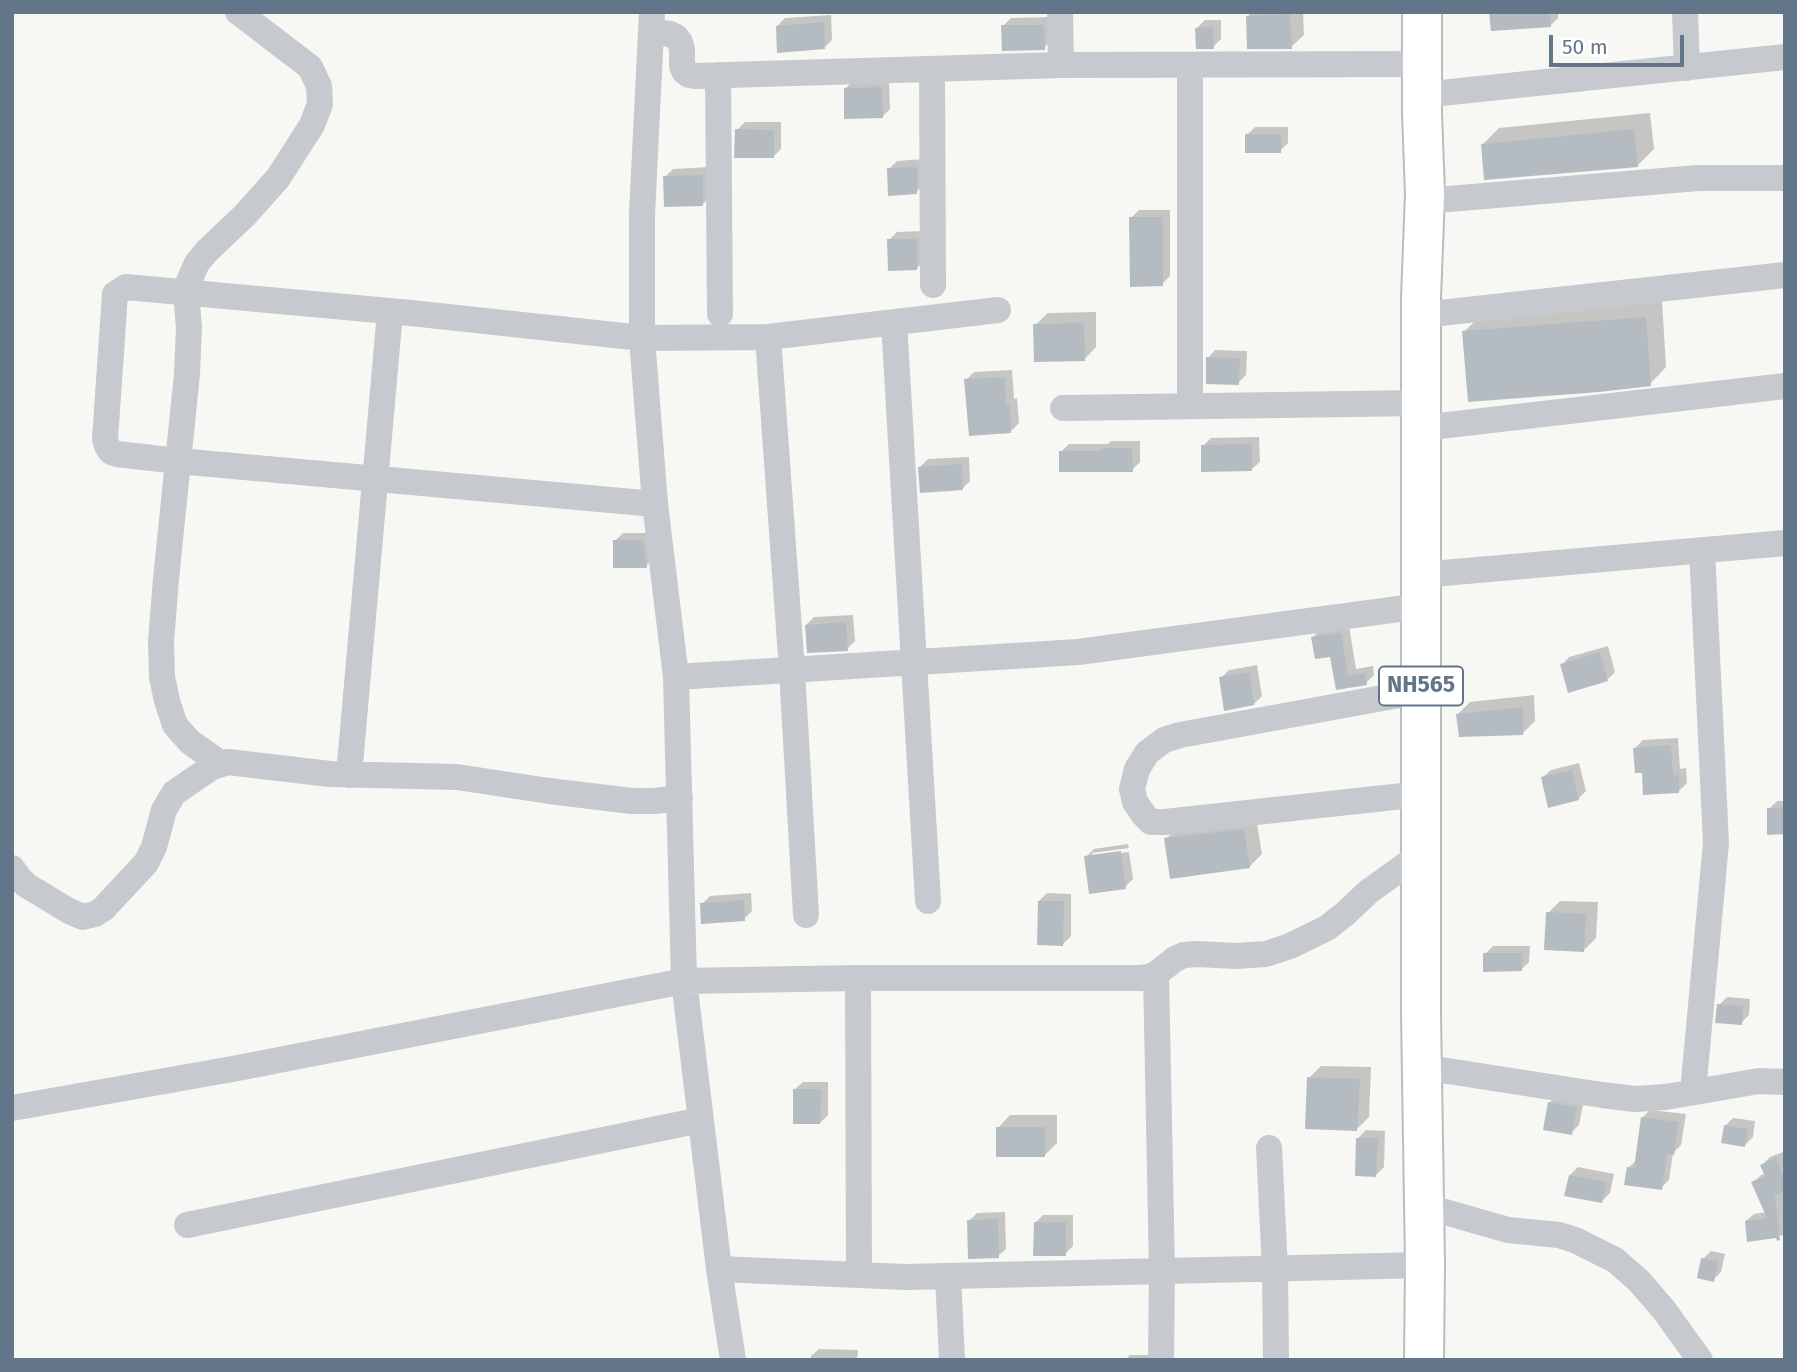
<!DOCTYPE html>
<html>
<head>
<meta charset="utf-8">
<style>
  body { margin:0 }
  #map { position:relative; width:1797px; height:1372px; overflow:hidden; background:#f7f7f4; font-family:"Fira Sans",sans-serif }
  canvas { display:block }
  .frame { position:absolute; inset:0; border:14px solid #637588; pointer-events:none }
  .scale { position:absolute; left:1549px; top:35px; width:135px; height:32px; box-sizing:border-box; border:4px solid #637588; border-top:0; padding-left:9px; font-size:21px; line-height:24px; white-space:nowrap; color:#637588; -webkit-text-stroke:5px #fff; paint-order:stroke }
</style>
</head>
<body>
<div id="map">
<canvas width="1797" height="1372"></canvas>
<div class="frame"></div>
<div class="scale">50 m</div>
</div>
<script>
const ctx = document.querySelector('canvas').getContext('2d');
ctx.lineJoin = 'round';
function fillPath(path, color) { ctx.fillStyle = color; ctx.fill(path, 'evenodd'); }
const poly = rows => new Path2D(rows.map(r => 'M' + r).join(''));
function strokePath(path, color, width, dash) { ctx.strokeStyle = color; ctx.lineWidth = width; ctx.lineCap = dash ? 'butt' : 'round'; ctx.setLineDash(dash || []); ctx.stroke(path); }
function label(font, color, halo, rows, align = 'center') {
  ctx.font = font + ' "Fira Sans",sans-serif'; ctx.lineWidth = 7; ctx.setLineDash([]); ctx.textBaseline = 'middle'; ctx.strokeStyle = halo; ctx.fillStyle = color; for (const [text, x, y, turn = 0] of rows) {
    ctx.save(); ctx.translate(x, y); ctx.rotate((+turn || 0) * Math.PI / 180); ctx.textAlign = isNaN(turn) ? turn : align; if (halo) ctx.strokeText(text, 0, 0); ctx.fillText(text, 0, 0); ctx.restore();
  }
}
const shadow = poly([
  [1130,12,1162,12,1130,14],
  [1252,12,1303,12,1304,35,1291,47,1247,17],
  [1493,12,1558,12,1558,18,1550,26,1491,14],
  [831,15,832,40,824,48,777,26,785,18],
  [1052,17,1052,40,1044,48,1003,26,1011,18],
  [1205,20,1221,20,1221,39,1213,47,1197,28],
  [889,80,890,109,882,117,845,89,853,81],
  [1650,113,1654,149,1637,166,1483,144,1499,128],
  [745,122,781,122,781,149,773,157,737,130],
  [1255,127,1288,127,1288,143,1280,151,1247,135],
  [924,159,924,184,916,192,889,169,897,161],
  [710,167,711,196,703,204,665,177,673,169],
  [1139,210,1170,210,1170,276,1162,284,1131,218],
  [924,231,924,261,916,269,889,240,897,232],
  [1662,301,1666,367,1650,384,1464,332,1481,315],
  [1096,312,1096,347,1084,360,1035,325,1048,313],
  [1215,350,1247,351,1246,375,1238,383,1208,358],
  [1012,370,1014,399,1017,398,1019,423,1011,431,966,380,974,372],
  [1259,437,1260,462,1252,469,1203,446,1211,438],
  [1111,441,1140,441,1140,462,1132,470,1061,452,1069,444,1108,444],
  [969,457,970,481,962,489,920,467,928,459],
  [623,533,651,533,654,558,646,566,615,541],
  [853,615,855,641,847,649,806,625,814,617],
  [1349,626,1356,669,1373,666,1374,675,1366,683,1338,688,1331,655,1313,637,1321,629],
  [1608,646,1615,672,1608,679,1569,691,1562,665,1569,657],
  [1257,665,1262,696,1254,704,1221,678,1229,670],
  [1534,695,1535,721,1523,733,1458,714,1470,702],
  [1678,738,1680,769,1686,768,1687,783,1679,791,1644,771,1635,748,1643,740],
  [1579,763,1586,791,1578,799,1543,777,1551,770],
  [1777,801,1785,801,1785,832,1769,809],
  [1256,818,1262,854,1250,866,1166,839,1179,826],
  [1128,844,1129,848,1092,853,1092,857,1129,852,1133,879,1125,887,1086,857,1094,849],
  [751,893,752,911,744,919,702,904,710,896],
  [1047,893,1071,894,1071,936,1063,944,1039,901],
  [1560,901,1598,902,1596,938,1584,950,1548,913],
  [1493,946,1530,946,1529,962,1521,970,1485,954],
  [1727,997,1750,999,1749,1015,1741,1023,1719,1005],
  [1321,1066,1371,1067,1369,1117,1357,1129,1309,1078],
  [803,1082,828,1082,828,1115,820,1123,795,1089],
  [1557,1095,1584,1100,1579,1125,1571,1133,1549,1103],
  [1650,1110,1686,1114,1681,1145,1673,1153,1669,1180,1661,1188,1629,1167,1637,1160,1642,1118],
  [1010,1115,1057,1115,1057,1143,1045,1155,998,1128],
  [1733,1118,1755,1121,1753,1137,1745,1145,1725,1126],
  [1366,1130,1385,1131,1384,1167,1376,1175,1358,1138],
  [1783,1152,1785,1156,1785,1235,1748,1240,1746,1221,1754,1214,1766,1212,1753,1183,1761,1175,1766,1173,1762,1165,1770,1157],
  [1578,1167,1614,1174,1610,1193,1602,1201,1570,1175],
  [1005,1212,1006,1249,998,1256,969,1221,977,1213],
  [1043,1215,1073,1215,1073,1246,1065,1254,1035,1223],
  [1711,1251,1725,1254,1721,1272,1713,1280,1703,1259],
  [819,1349,858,1350,857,1360,811,1360,811,1356],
  [1130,1355,1153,1355,1155,1360,1125,1360]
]);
const building = poly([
  [1506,12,1550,12,1551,27,1491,31,1489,13],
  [1290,14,1292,49,1247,49,1246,16],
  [824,22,825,49,777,53,776,26],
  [1001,25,1044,25,1045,50,1002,51],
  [1213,27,1214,49,1196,49,1195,28],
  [882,87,883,118,844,119,844,88],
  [735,129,774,130,774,158,734,158],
  [1634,129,1638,167,1484,180,1481,144],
  [1245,134,1281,134,1281,153,1245,153],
  [917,167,917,194,888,196,887,168],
  [703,175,703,206,664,207,663,176],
  [1129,217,1163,217,1163,286,1130,287],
  [887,239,917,239,917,270,888,271],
  [1646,317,1651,386,1599,392,1468,402,1462,331],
  [1084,323,1085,361,1034,362,1033,324],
  [1206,357,1240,358,1239,385,1206,384],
  [1005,377,1006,406,1010,405,1011,433,969,436,964,379],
  [1252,444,1252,471,1201,472,1201,445],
  [1101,448,1132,448,1133,472,1059,472,1059,451,1101,451],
  [962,464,963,490,920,493,918,467],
  [613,540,643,540,647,568,613,568],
  [846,622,848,651,807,653,805,625],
  [1341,633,1348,676,1365,673,1367,685,1336,690,1330,657,1315,659,1311,637],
  [1600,652,1608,681,1568,693,1560,664],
  [1250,672,1254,705,1224,711,1219,677],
  [1523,707,1523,735,1459,737,1456,714],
  [1671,745,1673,776,1679,775,1679,793,1643,795,1642,773,1635,773,1633,748],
  [1572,770,1579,800,1548,808,1541,777],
  [1767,808,1785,808,1785,834,1767,835],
  [1244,829,1250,868,1170,879,1164,838],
  [1121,851,1126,889,1089,894,1084,856],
  [744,900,745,921,701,924,700,903],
  [1038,901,1064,901,1063,946,1037,945],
  [1546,912,1586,914,1584,952,1544,950],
  [1483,953,1523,953,1522,971,1483,972],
  [1717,1004,1743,1006,1742,1025,1715,1023],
  [1307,1077,1360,1079,1357,1131,1305,1129],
  [793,1089,821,1089,820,1124,793,1124],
  [1548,1102,1577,1107,1572,1135,1543,1130],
  [1641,1117,1679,1122,1674,1155,1667,1154,1662,1190,1624,1185,1627,1167,1634,1168],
  [1724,1125,1748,1129,1745,1147,1721,1143],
  [996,1127,1045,1127,1045,1157,996,1157],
  [1356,1138,1378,1138,1376,1177,1355,1176],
  [1776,1158,1785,1181,1785,1191,1775,1195,1780,1240,1777,1241,1776,1238,1747,1242,1745,1221,1767,1218,1751,1182,1765,1176,1760,1165],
  [1569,1175,1607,1182,1602,1203,1564,1196],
  [998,1219,999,1258,968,1259,967,1220],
  [1034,1222,1066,1222,1066,1256,1033,1256],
  [1701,1258,1718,1261,1714,1282,1697,1278]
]);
const minor = poly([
  [652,12,642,214,642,338,655,504,676,677,684,981,719,1269,733,1360],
  [1060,12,1061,65],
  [1685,12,1687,68],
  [652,32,670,34,676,37,680,42,682,49,682,66,684,71,689,75,695,76,1061,65,1421,64],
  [932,69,933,285],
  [718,75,720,314],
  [1422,95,1785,57],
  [1425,201,1698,178,1785,178],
  [1422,315,1785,275],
  [894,322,928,901],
  [768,337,792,670,806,915],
  [1190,406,1190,65],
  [1063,408,1421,403],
  [1422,428,1785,386],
  [655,504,178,461,117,454,111,452,107,446,105,439,115,294,126,287,411,313,642,338,768,337,998,310],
  [1421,575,1785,543],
  [676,677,1078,652,1421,606],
  [220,763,190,742,175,725,167,701,162,677,161,641,166,579,187,374,189,327,186,293,189,281,197,263,207,251,245,215,278,178,312,125,320,104,319,86,310,67,238,12],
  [349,775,390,312],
  [1421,794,1165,822,1151,822,1144,815,1135,802,1132,789,1137,769,1147,753,1164,740,1180,735,1421,691],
  [12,868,19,878,26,885,69,911,83,917,95,914,103,909,146,863,154,847,164,810,174,793,212,767,228,762,330,774,457,777,549,791,632,801,654,801,680,798],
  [1156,974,1162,1271,1161,1360],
  [858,978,859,1275],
  [1422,1067,1602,1095,1635,1099,1666,1097,1759,1081,1785,1082],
  [1693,1092,1716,843,1702,550],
  [12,1108,238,1068,684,981,858,978,1140,978,1149,977,1156,974,1175,959,1184,955,1198,954,1235,956,1266,954,1290,946,1327,928,1346,913,1368,892,1421,854],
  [1269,1148,1275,1269,1276,1360],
  [1424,1206,1508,1230,1559,1235,1575,1240,1615,1260,1639,1281,1664,1310,1700,1360],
  [187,1225,701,1120],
  [719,1269,906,1277,1425,1265],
  [948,1276,952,1360]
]);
const highway = poly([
  [1422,12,1422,113,1425,194,1421,298,1421,1014,1425,1265,1424,1360]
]);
const shields = [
  [1421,686,84]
];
const shieldNames = [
  ["NH565",1421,686]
];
fillPath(shadow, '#0003');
fillPath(building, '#b4bbc1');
strokePath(highway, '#babdc0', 42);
strokePath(minor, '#c6cace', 26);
strokePath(highway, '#fff', 38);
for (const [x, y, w] of shields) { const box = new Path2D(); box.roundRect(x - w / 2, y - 19.5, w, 39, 5); ctx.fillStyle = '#fff'; ctx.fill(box); strokePath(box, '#637588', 2); }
label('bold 23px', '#637588', null, shieldNames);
</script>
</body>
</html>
